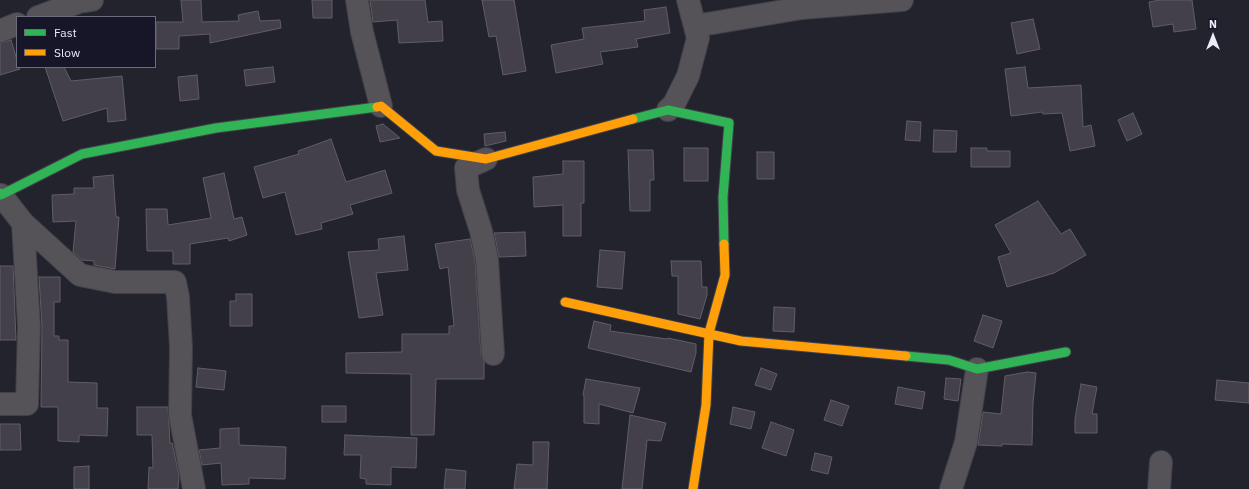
<!DOCTYPE html>
<html>
<head>
<meta charset="utf-8">
<style>
  body { margin:0 }
  #map { position:relative; width:1249px; height:489px; overflow:hidden; background:#23232e; font-family:"IBM Plex Sans",sans-serif }
  canvas { display:block }
  .legend { position:absolute; left:16px; top:16px; width:140px; height:52px; box-sizing:border-box; background:#161628; border:1px solid #6b6c7c; margin:0; padding:5px 7px; list-style:none; font-size:12px; color:#ebecf9 }
  .legend li { display:flex; align-items:center; gap:8px; height:20px }
  .legend b { width:20px; border:1px solid #6b6c7c }
  .north { position:absolute; left:1193px; top:16px; width:40px; height:40px; -webkit-text-stroke:3px #161628; paint-order:stroke; rotate:0deg; font-size:11px; font-weight:700; line-height:16px; text-align:center; color:#ebecf9 }
  .north::after { content:''; display:block; margin:auto; width:14px; height:18px; background:#ebecf9; clip-path:polygon(50% 0,100% 100%,50% 72%,0 100%) }
</style>
</head>
<body>
<div id="map">
<canvas width="1249" height="489"></canvas>
<ul class="legend">
<li><b style="height:5px;background:#30b455"></b>Fast</li>
<li><b style="height:5px;background:#ff9f0a"></b>Slow</li>
</ul>
<div class="north">N</div>
</div>
<script>
const ctx = document.querySelector('canvas').getContext('2d');
ctx.lineJoin = 'round';
function fillPath(path, color) { ctx.fillStyle = color; ctx.fill(path, 'evenodd'); }
const poly = rows => new Path2D(rows.map(r => 'M' + r).join(''));
function strokePath(path, color, width, dash) { ctx.strokeStyle = color; ctx.lineWidth = width; ctx.lineCap = dash ? 'butt' : 'round'; ctx.setLineDash(dash || []); ctx.stroke(path); }
const building = poly([
  [181,0,201,0,202,22,239,21,238,15,258,11,260,21,280,20,281,28,210,43,210,34,179,36,179,49,156,49,156,22,183,22,181,0],
  [312,0,332,0,332,18,313,18,312,0],
  [370,0,425,0,428,22,442,21,443,41,399,43,397,20,373,22,370,0],
  [482,0,514,0,526,71,503,75,496,36,489,37,482,0],
  [1160,0,1192,0,1196,29,1174,32,1173,24,1153,27,1149,2,1160,0],
  [666,7,670,33,636,39,638,47,600,52,603,64,556,73,551,45,584,39,582,28,645,21,644,10,666,7],
  [1033,19,1040,49,1017,54,1011,23,1033,19],
  [11,40,17,60,17,67,19,67,20,69,0,75,0,43,11,40],
  [45,67,64,67,71,81,122,76,126,120,108,122,107,108,63,121,45,67],
  [273,67,275,82,246,86,244,70,273,67],
  [1025,67,1028,88,1081,85,1083,127,1091,125,1095,146,1070,151,1062,113,1043,114,1042,112,1011,116,1005,69,1025,67],
  [197,75,199,99,180,101,178,77,197,75],
  [1133,113,1142,134,1127,141,1118,120,1133,113],
  [907,121,921,122,920,141,905,140,907,121],
  [383,124,400,138,380,142,376,126,383,124],
  [934,130,957,131,956,152,933,152,934,130],
  [505,132,506,141,485,146,484,134,505,132],
  [331,139,346,182,385,170,392,193,350,205,353,214,321,223,322,229,296,235,285,192,263,198,254,167,299,154,298,151,331,139],
  [684,148,708,148,708,181,684,181,684,148],
  [971,148,987,148,987,151,1010,151,1010,167,971,167,971,148],
  [628,150,653,150,654,180,650,180,650,211,630,211,628,150],
  [757,152,774,152,774,179,757,179,757,152],
  [563,161,584,161,584,203,581,203,581,236,563,236,563,205,534,207,533,177,563,174,563,161],
  [224,173,234,219,242,217,247,235,229,241,228,238,190,244,190,264,173,264,173,251,147,251,146,209,167,209,168,225,211,218,203,178,224,173],
  [113,175,116,217,119,217,115,269,94,265,94,261,82,260,73,252,76,221,53,222,52,195,74,194,74,188,94,188,93,177,113,175],
  [1038,201,1061,234,1070,229,1086,255,1054,273,1007,287,998,257,1011,253,995,225,1038,201],
  [525,232,526,256,499,257,494,233,525,232],
  [404,236,408,270,376,273,383,315,359,318,348,252,379,250,378,239,404,236],
  [470,239,475,261,481,355,484,362,484,379,436,379,434,435,411,435,411,374,346,373,346,353,402,352,402,334,449,334,449,326,454,326,448,267,440,269,435,244,470,239],
  [600,250,625,252,622,289,597,287,600,250],
  [671,261,701,261,702,287,707,287,707,295,700,319,678,314,678,276,672,276,671,261],
  [0,266,13,266,16,340,0,340,0,266],
  [39,277,60,277,60,302,54,302,54,336,59,336,59,340,68,340,68,382,97,383,97,408,108,408,107,436,79,435,79,442,58,441,58,407,41,407,42,326,39,277],
  [236,294,252,294,252,326,230,326,230,301,236,301,236,294],
  [774,307,795,308,794,332,773,331,774,307],
  [983,315,1002,321,993,348,974,341,983,315],
  [594,321,611,325,610,331,667,339,668,338,696,344,696,353,691,372,588,348,594,321],
  [198,368,226,371,224,390,196,387,198,368],
  [761,368,777,374,771,390,755,385,761,368],
  [1027,372,1036,373,1033,403,1032,445,1002,444,1002,446,978,445,983,412,1001,414,1005,376,1027,372],
  [946,378,961,379,958,401,944,399,946,378],
  [586,379,640,388,633,413,599,404,599,424,584,423,584,395,583,395,586,379],
  [1217,380,1249,383,1249,403,1215,400,1217,380],
  [1081,384,1097,387,1092,414,1097,414,1097,433,1075,433,1075,419,1081,384],
  [898,387,925,392,922,409,895,404,898,387],
  [831,400,849,406,842,426,824,420,831,400],
  [322,406,346,406,346,422,322,422,322,406],
  [137,407,168,407,170,443,172,443,179,475,178,489,148,489,149,467,153,468,152,435,137,435,137,407],
  [733,407,755,412,751,429,730,424,733,407],
  [630,415,666,423,661,441,647,440,642,489,622,489,630,415],
  [771,422,794,430,786,456,762,448,771,422],
  [0,424,20,424,21,450,0,450,0,424],
  [239,428,239,445,286,447,285,479,249,478,249,484,222,485,221,463,202,465,199,450,220,448,220,429,239,428],
  [345,435,417,438,416,468,391,467,391,485,366,484,366,479,360,478,361,455,344,455,345,435],
  [533,442,549,442,547,489,514,489,517,464,533,465,533,442],
  [815,453,832,457,828,474,811,470,815,453],
  [89,466,89,489,74,489,74,467,89,466],
  [446,469,466,471,465,489,444,489,446,469]
]);
const street = poly([
  [357,0,362,32,381,106],
  [38,17,79,2,92,0],
  [695,26,802,8,902,0],
  [0,31,17,24],
  [668,110,674,104,688,76,698,38,688,0],
  [486,159,466,168,468,190,481,231,487,259,493,354],
  [23,223,80,275,115,282,175,282,178,297,181,347,180,415,194,489],
  [0,404,27,404,29,326,23,223,1,195],
  [951,489,966,442,977,369],
  [1159,489,1161,462]
]);
const fast = poly([
  [633,119,668,110,729,123,723,197,724,244],
  [0,193,1,195,82,154,216,128,377,107],
  [906,356,949,360,977,369,1066,352]
]);
const slow = poly([
  [377,107,381,106,436,151,486,159,633,119],
  [565,302,741,341,906,356],
  [693,489,706,405,709,333,725,275,724,244]
]);
fillPath(building, '#44404a');
strokePath(building, '#605d66', 1);
strokePath(street, '#40404a', 24);
strokePath(fast, '#40404a', 11);
strokePath(slow, '#40404a', 11);
strokePath(street, '#555358', 22);
strokePath(fast, '#30b455', 9);
strokePath(slow, '#ff9f0a', 9);
</script>
</body>
</html>
